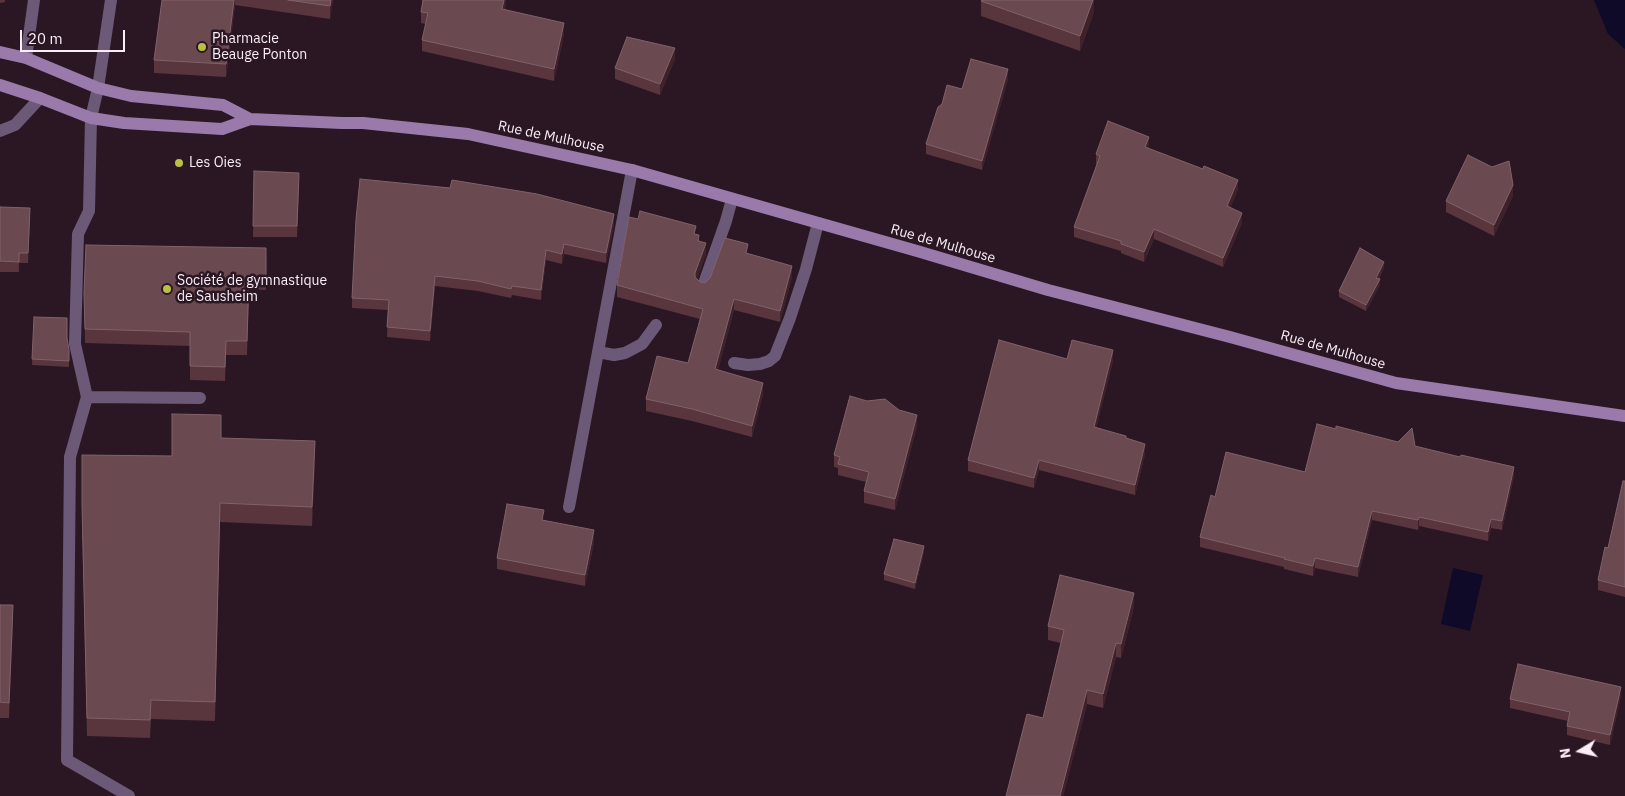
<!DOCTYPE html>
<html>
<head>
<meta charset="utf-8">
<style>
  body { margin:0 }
  #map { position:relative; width:1625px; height:796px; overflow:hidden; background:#2a1723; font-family:"IBM Plex Sans",sans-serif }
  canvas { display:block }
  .north { position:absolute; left:1555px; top:726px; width:50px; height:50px; -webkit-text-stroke:4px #2a1723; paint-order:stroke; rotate:261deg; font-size:14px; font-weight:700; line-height:20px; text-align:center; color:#faedf5 }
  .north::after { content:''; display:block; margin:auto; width:18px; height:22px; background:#faedf5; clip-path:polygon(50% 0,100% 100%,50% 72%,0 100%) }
  .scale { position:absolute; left:20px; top:30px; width:105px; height:22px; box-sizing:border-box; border:2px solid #faedf5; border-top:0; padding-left:6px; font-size:15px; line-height:18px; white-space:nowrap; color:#faedf5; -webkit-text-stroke:4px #2a1723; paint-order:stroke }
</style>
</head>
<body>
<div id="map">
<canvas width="1625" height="796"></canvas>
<div class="north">N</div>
<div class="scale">20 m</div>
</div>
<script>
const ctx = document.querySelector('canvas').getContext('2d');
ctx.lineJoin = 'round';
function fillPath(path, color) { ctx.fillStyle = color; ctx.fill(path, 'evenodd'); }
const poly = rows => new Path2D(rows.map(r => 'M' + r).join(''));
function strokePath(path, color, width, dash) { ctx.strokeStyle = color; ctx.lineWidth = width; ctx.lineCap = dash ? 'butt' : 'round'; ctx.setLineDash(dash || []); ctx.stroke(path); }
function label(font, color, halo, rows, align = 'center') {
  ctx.font = font + ' "IBM Plex Sans",sans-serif'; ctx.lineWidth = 5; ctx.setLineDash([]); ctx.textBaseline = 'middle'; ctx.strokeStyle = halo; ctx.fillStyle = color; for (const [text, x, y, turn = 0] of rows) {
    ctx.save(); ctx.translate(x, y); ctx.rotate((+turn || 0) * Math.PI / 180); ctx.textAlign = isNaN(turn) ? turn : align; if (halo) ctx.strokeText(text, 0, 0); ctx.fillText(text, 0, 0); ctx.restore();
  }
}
const water = poly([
  [1594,0,1625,0,1625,49,1608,34],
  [1453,568,1483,575,1470,631,1441,624]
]);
const service = poly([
  [111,0,98,88,91,118,89,211,78,234,75,344,87,397,70,457,67,760,129,796],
  [26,58,34,0],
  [0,131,15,125,40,98],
  [703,286,726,221,732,199],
  [598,352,614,355,625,353,642,344,656,325],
  [734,363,748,365,760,364,769,361,775,356,790,318,806,269,818,223],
  [87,397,200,398],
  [569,507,632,170]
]);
const secondary = poly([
  [0,52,26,58,98,88,131,96,223,105,250,119],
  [0,85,40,98,91,118,124,123,222,129,250,119,342,123,363,123,468,134,632,170,917,251,1048,290,1230,337,1396,383,1625,416]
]);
const wall = poly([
  [0,0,5,0,5,2,0,3],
  [162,0,333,0,330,19,235,5,226,77,154,73,154,60],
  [506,0,505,9,564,34,554,81,422,51,422,40,426,24,421,23,421,12],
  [1094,0,1094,12,1080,51,981,16,981,1],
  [675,59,660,95,615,79,615,68],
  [1008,79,982,170,926,154,926,144,962,89],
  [1149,147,1148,148,1238,189,1230,208,1242,223,1223,267,1154,239,1144,262,1121,253,1121,251,1074,237,1074,227,1097,164,1096,164,1096,154],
  [254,171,299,184,297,237,253,237],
  [1513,196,1494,236,1446,212,1446,201],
  [0,207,30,219,28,263,19,263,19,272,0,272],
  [614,224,606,263,564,254,562,264,546,260,541,300,512,295,511,298,478,291,435,286,430,341,387,337,388,310,352,308,352,298],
  [696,234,706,254,697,279,700,282,705,283,748,254,792,277,780,322,734,310,718,370,763,394,752,437,692,421,646,411,646,399,688,363,700,319,617,297,617,285],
  [266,248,266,290,249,289,247,355,226,355,225,381,190,380,190,346,85,343,84,293],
  [1384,267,1379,279,1380,285,1366,311,1339,297,1339,291],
  [34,317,67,339,69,350,69,367,32,365],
  [1067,359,1113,361,1096,428,1126,438,1145,454,1135,495,1039,470,1034,488,968,471,968,460],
  [917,426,895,510,864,503,864,491,866,482,838,475,838,468,834,467,834,455],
  [221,438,315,460,312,526,220,522,215,721,151,719,150,738,87,736,82,523,82,455,172,456],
  [1398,442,1415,446,1514,476,1502,530,1491,528,1488,541,1419,526,1418,530,1372,520,1358,577,1315,568,1313,576,1284,569,1284,567,1200,547,1200,537,1215,497,1305,472],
  [1625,481,1625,597,1598,590,1598,580,1608,548],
  [544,520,594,542,585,586,497,569,497,558],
  [924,552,915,589,884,580,884,574],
  [0,605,13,621,9,718,0,718],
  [1134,607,1121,658,1116,657,1103,708,1087,704,1063,796,1006,796,1043,718,1061,643,1048,640,1048,626],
  [1621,696,1610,745,1567,735,1567,726,1568,721,1510,708,1510,699]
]);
const shadedWall = poly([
  [234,0,235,0,235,5,226,77,226,64],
  [331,0,333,0,330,19,330,6],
  [504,0,506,0,506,3,502,20,502,9],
  [1093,0,1094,0,1094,12,1080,51,1080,36],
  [564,23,564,34,554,81,554,69],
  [675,48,675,59,660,95,660,84],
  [1008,69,1008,79,982,170,982,161],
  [1149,137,1149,147,1145,156,1145,147],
  [1238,180,1238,189,1227,216,1227,206],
  [1513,185,1513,196,1494,236,1494,225],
  [1242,213,1242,223,1223,267,1223,258],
  [614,214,614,224,606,263,606,253],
  [1154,229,1154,239,1144,262,1144,252],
  [706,243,706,254,695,284,695,273],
  [564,244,564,254,562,264,562,254],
  [546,250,546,260,541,300,541,290],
  [1384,262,1384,267,1376,284,1376,278],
  [792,266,792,277,780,322,780,311],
  [435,276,435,286,430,341,430,331],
  [1380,279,1380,285,1366,311,1366,305],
  [734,299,734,310,715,381,715,369],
  [1113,350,1113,361,1094,438,1094,427],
  [763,383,763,394,752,437,752,426],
  [917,415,917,426,895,510,895,499],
  [315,441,315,460,312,526,312,507],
  [1145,444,1145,454,1135,495,1135,485],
  [1039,460,1039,470,1034,488,1034,478],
  [1514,467,1514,476,1502,530,1502,521],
  [1372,511,1372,520,1358,577,1358,567],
  [1419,517,1419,526,1418,530,1418,520],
  [1491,519,1491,528,1488,541,1488,532],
  [594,530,594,542,585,586,585,575],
  [924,546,924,552,915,589,915,583],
  [1315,558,1315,568,1313,576,1313,566],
  [1134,593,1134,607,1121,658,1121,644],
  [13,605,13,621,9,718,9,703],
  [1116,643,1116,657,1103,708,1103,694],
  [1621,687,1621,696,1610,745,1610,735],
  [1087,690,1087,704,1063,796,1060,796]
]);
const building = poly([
  [162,0,234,0,226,64,154,60,162,0],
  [288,0,331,0,330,6,288,0],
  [423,0,504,0,502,9,564,23,554,69,422,40,428,13,421,12,423,0],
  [982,0,1093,0,1080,36,981,1,982,0],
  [627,37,675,48,660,84,615,68,627,37],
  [971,59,1008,69,982,161,926,144,938,107,942,104,947,85,962,89,971,59],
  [1108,121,1149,137,1145,147,1203,169,1204,166,1238,180,1227,206,1242,213,1223,258,1154,229,1144,252,1121,244,1121,241,1074,227,1100,156,1096,154,1108,121],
  [1468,155,1492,167,1509,161,1513,185,1494,225,1446,201,1468,155],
  [254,171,299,173,297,226,253,226,254,171],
  [360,179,450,188,452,180,537,194,614,214,606,253,564,244,562,254,546,250,541,290,512,286,511,289,478,281,435,276,430,331,387,327,389,300,352,298,356,219,360,179],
  [0,207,30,208,28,253,19,253,19,262,0,261,0,207],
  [640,211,696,226,694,234,699,235,698,241,706,243,695,273,695,277,700,282,705,283,710,278,725,238,748,244,746,253,792,266,780,311,734,299,715,369,763,383,752,426,692,409,646,399,657,356,688,363,703,309,617,285,629,217,638,219,640,211],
  [86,245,266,248,266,276,249,275,247,341,226,341,225,367,190,366,190,332,85,329,84,293,86,245],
  [1360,248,1384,262,1376,278,1380,279,1366,305,1339,291,1360,248],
  [34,317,67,318,67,338,69,350,69,361,32,359,34,317],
  [999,340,1067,359,1072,340,1113,350,1094,427,1126,436,1126,438,1145,444,1135,485,1039,460,1034,478,968,460,999,340],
  [850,396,867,401,885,399,899,410,917,415,895,499,864,491,869,472,838,464,840,457,834,455,850,396],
  [172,414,221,415,221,438,315,441,312,507,220,503,215,702,151,700,150,720,87,718,82,505,82,455,172,456,172,414],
  [1317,424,1336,429,1336,426,1398,442,1412,428,1415,446,1460,457,1461,455,1514,467,1502,521,1491,519,1488,532,1419,517,1418,520,1372,511,1358,567,1315,558,1313,566,1284,559,1285,558,1200,537,1211,495,1215,497,1226,452,1305,472,1317,424],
  [1623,481,1625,481,1625,587,1598,580,1605,547,1608,548,1623,481],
  [507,504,544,510,542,520,594,530,585,575,497,558,507,504],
  [894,539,924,546,915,583,884,574,894,539],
  [1060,575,1134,593,1121,644,1116,643,1103,694,1087,690,1060,796,1006,796,1027,714,1043,718,1064,630,1048,626,1060,575],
  [0,605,13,605,9,703,0,702,0,605],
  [1518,664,1621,687,1610,735,1567,726,1570,712,1510,699,1518,664]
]);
const markers = [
  [202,47,5,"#bac046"],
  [179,163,5,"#bac046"],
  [167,289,5,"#bac046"]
];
const poiNames = [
  ["Pharmacie",212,39],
  ["Beauge Ponton",212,55],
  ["Les Oies",189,163],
  ["Société de gymnastique",177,281],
  ["de Sausheim",177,297]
];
const streetNames = [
  ["Rue de Mulhouse",551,137,12],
  ["Rue de Mulhouse",943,244,16],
  ["Rue de Mulhouse",1333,350,16]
];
fillPath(water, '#0f0a27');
strokePath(service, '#6c5977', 12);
strokePath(secondary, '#997aaa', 12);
fillPath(wall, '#59353d');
fillPath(shadedWall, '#3f212a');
fillPath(building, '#6a4951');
strokePath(building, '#81626a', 1);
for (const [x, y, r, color] of markers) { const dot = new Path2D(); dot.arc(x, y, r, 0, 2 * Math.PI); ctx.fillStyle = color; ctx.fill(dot); strokePath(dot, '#2a1723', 2); }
label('14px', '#faedf5', '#2a1723', poiNames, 'left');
label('14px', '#faedf5', '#2a1723', streetNames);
</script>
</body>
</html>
